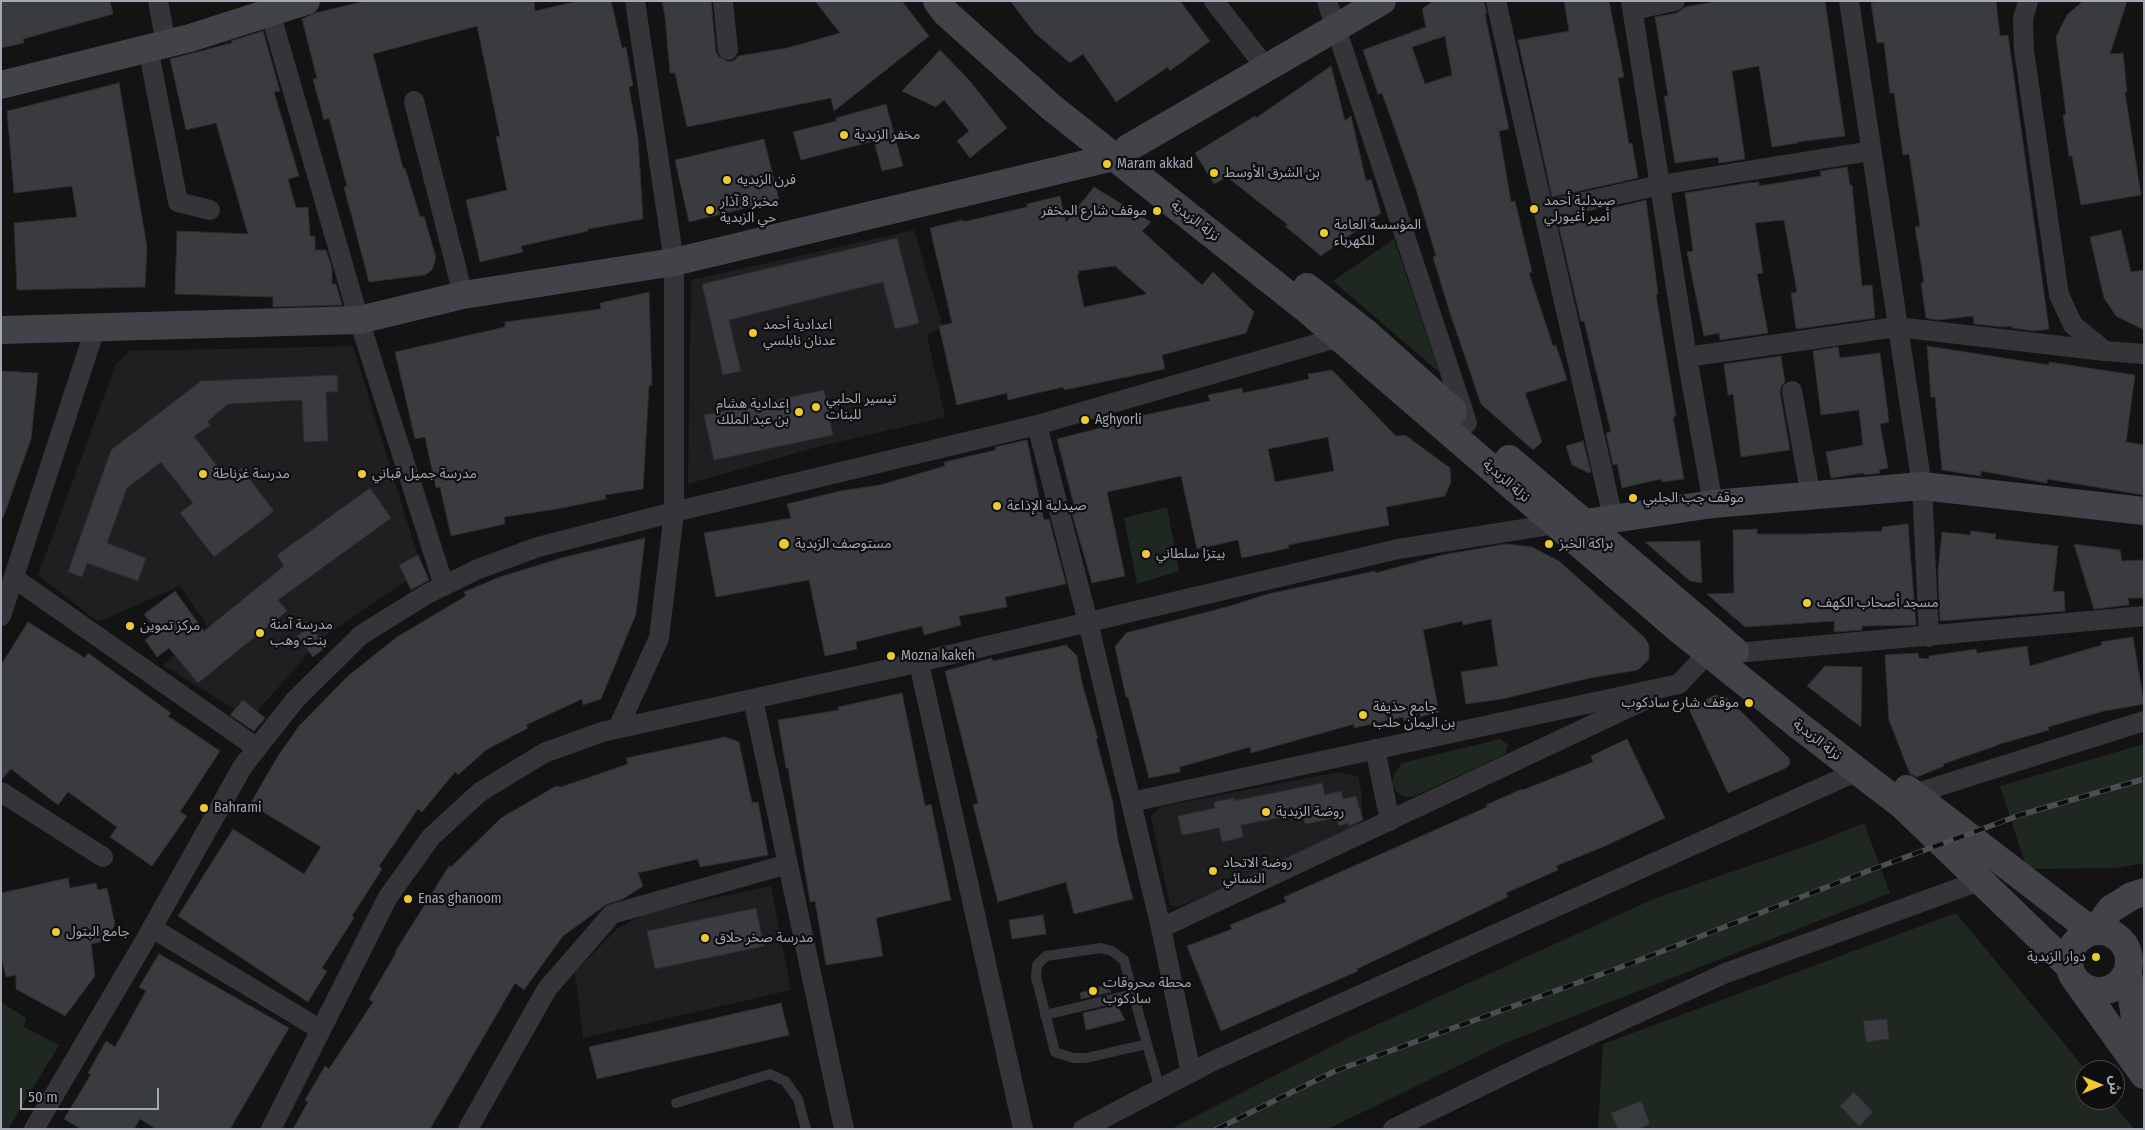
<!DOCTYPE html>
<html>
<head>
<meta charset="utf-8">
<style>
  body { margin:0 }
  #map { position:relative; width:2145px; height:1130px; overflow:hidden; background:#131314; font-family:"Fira Sans Condensed","Noto Sans Arabic",sans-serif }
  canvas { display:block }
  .frame { position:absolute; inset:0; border:2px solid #a4a7b5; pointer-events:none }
  .north { position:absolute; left:2075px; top:1060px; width:50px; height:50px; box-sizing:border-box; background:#0e0e0f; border:1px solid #4a4b51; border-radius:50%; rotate:90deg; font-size:14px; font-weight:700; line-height:20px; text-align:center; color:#a4a7b5 }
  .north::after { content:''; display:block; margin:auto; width:18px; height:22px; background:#efc930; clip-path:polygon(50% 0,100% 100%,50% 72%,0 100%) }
  .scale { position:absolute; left:20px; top:1088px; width:139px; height:22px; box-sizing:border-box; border:2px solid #a4a7b5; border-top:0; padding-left:6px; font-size:15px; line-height:18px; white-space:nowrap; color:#a4a7b5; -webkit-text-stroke:4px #0e0e0f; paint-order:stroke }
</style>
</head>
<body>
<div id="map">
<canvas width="2145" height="1130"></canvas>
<div class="frame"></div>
<div class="north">ش</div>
<div class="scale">50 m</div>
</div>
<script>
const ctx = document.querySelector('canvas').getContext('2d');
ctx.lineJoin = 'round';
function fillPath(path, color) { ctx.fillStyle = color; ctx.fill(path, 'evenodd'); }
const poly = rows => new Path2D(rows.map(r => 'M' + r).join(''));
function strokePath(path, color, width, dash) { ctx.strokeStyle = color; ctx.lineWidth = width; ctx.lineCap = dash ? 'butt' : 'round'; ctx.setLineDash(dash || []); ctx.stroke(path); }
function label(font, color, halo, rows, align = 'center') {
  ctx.font = font + ' "Fira Sans Condensed","Noto Sans Arabic",sans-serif'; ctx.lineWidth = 4.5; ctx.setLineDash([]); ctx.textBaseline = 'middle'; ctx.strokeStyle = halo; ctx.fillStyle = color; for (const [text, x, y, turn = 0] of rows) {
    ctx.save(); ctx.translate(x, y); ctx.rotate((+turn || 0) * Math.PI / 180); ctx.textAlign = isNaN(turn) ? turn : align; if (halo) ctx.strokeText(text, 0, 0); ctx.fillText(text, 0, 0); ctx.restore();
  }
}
const built = poly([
  [914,230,943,327,927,335,945,417,817,447,688,484,691,280],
  [353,346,422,570,322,638,250,719,163,665,208,627,180,586,98,622,38,575,116,364,130,351],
  [1338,772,1358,776,1362,794,1362,817,1357,827,1339,837,1179,907,1170,905,1151,817,1159,807],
  [771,886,791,990,583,1038,575,972,617,929,646,913]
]);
const green = poly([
  [1394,239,1439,372,1333,281],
  [1167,507,1179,571,1137,584,1124,518],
  [1500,739,1508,745,1505,754,1413,797,1402,796,1396,791,1392,784,1394,774,1402,763],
  [2144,744,2144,863,2116,868,2027,869,2000,786],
  [1864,823,1890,893,1505,1043,1328,1129,1171,1129,1350,1037,1656,898,1812,844],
  [1956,913,2086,1070,2085,1100,2110,1100,2134,1129,1598,1129,1603,1044],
  [1,1002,26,1018,24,1027,59,1045,8,1129,1,1129]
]);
const building = poly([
  [1,1,110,1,113,14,23,39,24,43,1,48,1,1],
  [365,1,534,1,535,11,578,1,611,1,622,48,626,47,633,86,629,87,638,138,643,219,588,229,588,231,521,246,523,252,480,262,466,200,507,190,496,137,500,136,477,26,373,54,403,168,405,168,420,217,424,216,436,258,432,270,425,275,369,282,344,187,347,186,329,118,324,120,313,79,317,78,302,19,315,13,365,1],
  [662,1,711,1,716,52,719,57,729,62,735,60,738,56,787,48,840,33,815,1,902,1,929,36,834,111,831,98,687,127,675,73,670,73,665,17,662,1],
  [1010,1,1180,1,1210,41,1170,71,1168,67,1116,102,1083,54,1070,63,1035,33,1010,1],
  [1433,1,1484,1,1487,14,1485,14,1509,129,1499,131,1511,202,1515,201,1532,272,1529,273,1553,346,1556,345,1567,380,1525,393,1542,442,1533,450,1481,404,1449,310,1433,257,1436,256,1416,189,1382,93,1378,94,1363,50,1426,27,1422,9,1433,1],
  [1445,36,1452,75,1425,84,1412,47,1445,36],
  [1564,1,1609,1,1624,77,1618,78,1629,144,1632,143,1638,178,1552,197,1518,40,1569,31,1564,1],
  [1719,1,1825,1,1845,136,1797,142,1797,143,1772,147,1759,66,1732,71,1745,159,1719,163,1718,157,1675,163,1664,96,1668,96,1655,17,1677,13,1685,7,1719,1],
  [1881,1,1996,1,2000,36,2008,35,2049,329,2035,331,2012,328,2012,326,2003,327,1974,324,1973,316,1937,320,1926,318,1921,283,1924,282,1915,227,1920,226,1909,154,1903,155,1894,93,1890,93,1884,42,1877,43,1871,3,1881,1],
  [2083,1,2127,1,2110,54,2123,53,2127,92,2125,93,2141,195,2081,205,2072,156,2069,156,2063,115,2066,115,2056,37,2067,15,2083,1],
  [263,31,280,91,274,92,299,176,288,179,296,208,308,207,310,236,315,236,315,250,326,250,332,268,332,284,336,284,342,305,273,307,273,297,175,294,177,231,248,234,216,123,186,130,170,59,232,43,231,41,263,31],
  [940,50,970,81,1007,128,970,158,957,141,969,131,944,100,936,107,902,91,940,50],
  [1331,66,1345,121,1351,116,1366,181,1371,179,1381,213,1321,256,1285,226,1288,225,1227,177,1214,184,1195,153,1255,116,1256,118,1331,66],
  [119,83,147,247,145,287,17,290,14,223,77,217,72,186,14,193,7,111,119,83],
  [886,104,903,166,882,171,874,141,801,160,793,132,836,121,836,118,886,104],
  [764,139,779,200,689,222,675,160,764,139],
  [1847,167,1850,185,1852,185,1862,286,1872,285,1875,318,1796,329,1791,293,1797,292,1784,220,1755,223,1763,273,1757,274,1768,333,1720,340,1719,333,1704,336,1687,252,1693,251,1685,193,1748,183,1759,182,1759,186,1821,176,1820,171,1847,167],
  [1094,187,1151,222,1142,231,1202,285,1213,272,1254,312,1246,333,1162,355,1165,369,1064,390,1063,387,1008,400,1007,393,957,405,939,326,952,323,930,228,963,220,963,222,1027,207,1027,204,1060,196,1066,222,1094,187],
  [1115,266,1147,294,1084,307,1077,275,1079,275,1078,271,1115,266],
  [1646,200,1658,294,1656,295,1676,416,1673,417,1684,479,1662,482,1661,479,1622,488,1617,464,1613,465,1606,433,1611,432,1584,321,1581,322,1559,227,1610,216,1609,209,1646,200],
  [2121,230,2131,272,2144,270,2144,330,2116,316,2104,298,2100,281,2090,237,2121,230],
  [897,238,919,323,895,329,883,282,729,320,741,371,723,375,702,284,897,238],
  [649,292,652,385,649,386,643,489,605,495,606,499,557,509,504,517,505,524,451,536,440,487,436,488,425,437,415,439,395,352,505,327,505,322,601,309,600,303,649,292],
  [1927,346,2049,365,2049,362,2135,375,2126,442,2144,445,2144,495,2047,479,2047,483,1981,471,1981,476,1942,470,1935,397,1931,397,1927,346],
  [1838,347,1840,358,1880,353,1889,422,1880,424,1888,468,1879,470,1880,473,1865,475,1864,473,1831,478,1826,452,1863,445,1859,410,1821,415,1813,351,1838,347],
  [1781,356,1785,382,1781,387,1780,393,1790,450,1741,457,1733,394,1728,395,1724,364,1781,356],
  [1332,370,1396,436,1405,435,1450,468,1451,482,1445,496,1386,507,1389,525,1288,545,1289,548,1242,558,1238,540,1197,549,1181,476,1107,492,1125,576,1092,583,1072,514,1076,513,1057,439,1112,425,1112,422,1210,401,1208,395,1242,388,1243,393,1309,379,1308,374,1332,370],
  [1328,437,1334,471,1275,482,1268,449,1328,437],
  [1,371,38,373,31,439,3,518,1,518,1,371],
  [337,375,338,392,326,392,328,441,304,442,302,400,228,404,208,421,210,426,194,436,227,479,241,468,274,511,214,557,180,513,193,503,161,462,127,488,107,543,146,558,138,581,87,563,82,577,68,572,111,450,201,381,337,375],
  [824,390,833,435,714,460,704,415,824,390],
  [1027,440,1044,520,1049,519,1066,584,1005,597,1007,607,959,616,961,625,924,635,922,626,856,642,857,649,825,656,809,580,716,597,704,533,791,518,787,504,840,491,880,485,945,466,944,462,996,450,995,447,1027,440],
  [1583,441,1591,472,1589,473,1572,465,1566,446,1583,441],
  [370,488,391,518,278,600,287,611,198,683,169,648,157,657,145,640,157,631,144,614,175,591,204,631,284,566,277,555,370,488],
  [1908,524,1916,625,1862,626,1862,630,1834,632,1834,621,1745,627,1707,594,1734,593,1733,530,1757,529,1757,534,1808,534,1882,531,1882,527,1908,524],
  [1971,531,1996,534,1995,539,2058,546,2053,592,2064,591,2065,611,1940,621,1938,572,1942,532,1970,535,1971,531],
  [645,538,636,614,601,699,583,705,582,699,526,725,528,728,486,750,458,775,455,772,422,812,418,809,379,866,382,869,352,916,354,918,322,968,327,971,308,1002,178,916,233,829,304,874,321,847,250,804,278,756,299,726,348,676,397,637,466,596,464,592,500,577,565,557,645,538],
  [1700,541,1702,583,1690,581,1645,542,1700,541],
  [1505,544,1532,547,1559,561,1645,638,1649,645,1649,659,1638,670,1590,678,1502,699,1466,704,1461,672,1498,666,1491,619,1463,625,1462,621,1423,630,1439,712,1404,721,1403,717,1354,728,1354,724,1251,753,1250,747,1180,767,1180,772,1149,778,1128,697,1126,697,1115,647,1126,633,1230,606,1268,594,1375,571,1376,573,1442,555,1505,544],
  [2074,544,2120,550,2122,561,2144,560,2144,598,2128,598,2129,605,2094,609,2074,544],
  [418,555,429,580,411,590,399,565,418,555],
  [28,622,85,658,88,653,171,713,168,716,220,751,180,812,187,816,152,866,110,837,117,827,68,792,58,805,11,769,1,780,1,665,28,622],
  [310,626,326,647,313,657,297,636,310,626],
  [2133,637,2144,704,2104,711,2048,727,2049,730,1996,745,1996,746,1943,764,1944,766,1917,777,1910,774,1889,720,1885,655,1918,653,1919,658,1929,659,1929,656,1976,649,1977,653,2027,646,2030,666,2102,645,2101,642,2133,637],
  [1066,645,1077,656,1082,683,1098,739,1096,739,1113,803,1118,841,1133,899,1074,914,1066,882,998,902,973,805,978,803,945,671,992,658,993,661,1066,645],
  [1825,666,1862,667,1861,727,1807,686,1825,666],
  [902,693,925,806,931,804,951,900,876,918,883,956,826,965,815,901,810,902,788,768,786,768,778,720,839,710,838,707,902,693],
  [1715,695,1727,698,1789,758,1790,764,1786,768,1728,793,1689,709,1715,695],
  [243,700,265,718,254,731,230,715,243,700],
  [725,737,739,742,752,803,758,802,768,855,700,867,698,859,638,873,643,886,623,899,607,904,563,936,524,990,515,983,430,1129,293,1129,308,1102,305,1100,325,1066,329,1069,373,1002,369,999,396,953,395,952,449,866,451,867,501,818,556,786,561,787,628,764,626,758,725,737],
  [1627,739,1665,818,1605,846,1556,866,1558,870,1506,893,1508,897,1357,969,1358,971,1221,1031,1187,946,1232,929,1230,925,1286,902,1284,897,1487,807,1486,805,1522,789,1523,790,1593,762,1591,756,1627,739],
  [1322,783,1325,795,1341,791,1343,799,1356,796,1363,820,1349,826,1348,823,1339,826,1336,818,1305,824,1303,813,1241,825,1243,837,1222,842,1219,828,1182,835,1178,816,1215,808,1214,802,1234,798,1234,801,1322,783],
  [68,878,70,888,96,883,98,890,107,888,115,924,108,940,91,944,95,976,65,1016,16,989,16,975,6,977,1,956,1,893,68,878],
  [756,908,764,946,655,969,647,931,756,908],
  [1043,915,1046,934,1012,939,1009,920,1043,915],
  [159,954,289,1028,230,1129,156,1129,140,1119,134,1129,81,1129,64,1119,91,1074,88,1073,106,1041,115,1047,146,991,139,987,159,954],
  [1106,985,1111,992,1081,999,1080,993,1106,985],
  [781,1003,789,1035,597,1079,589,1047,781,1003],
  [1117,1005,1125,1020,1086,1030,1083,1013,1117,1005],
  [1887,1019,1889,1039,1866,1042,1863,1021,1887,1019],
  [1854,1092,1873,1112,1859,1126,1840,1106,1854,1092],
  [1641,1101,1650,1124,1638,1129,1618,1129,1611,1113,1641,1101]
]);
const lane = poly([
  [1045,1015,1133,994],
  [1147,1044,1086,1058,1073,1058,1055,1052,1036,977,1037,965,1046,956,1101,948,1112,951,1124,960,1147,1044,1160,1089],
  [676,1103,770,1074,785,1081,798,1099,806,1129]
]);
const street = poly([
  [158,1,166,44],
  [723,1,728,50],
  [1214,1,1267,69],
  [1327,1,1467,423],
  [1496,1,1613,518],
  [1631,1,1687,357,1713,504],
  [1849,1,1922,486,1929,637],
  [2028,1,2023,19,2024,50,2059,295,2073,325,2105,351,2144,354],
  [1633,10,1675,1],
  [270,12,359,320,444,586],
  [148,48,178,202,210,210],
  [414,101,463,295],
  [1543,211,1660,185,1871,151],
  [1687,357,1897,327,2105,351],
  [1792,391,1811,497],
  [1037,425,1088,622,1161,928,1191,1073],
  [14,578,257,748],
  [1,616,95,329],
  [1736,653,2144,616],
  [919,663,1023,1129],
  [753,699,844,1129],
  [618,728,659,638,674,512,674,262,635,1],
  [1375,749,1390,821],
  [1,792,103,857],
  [1914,794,2144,721],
  [1131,802,1679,684,1708,653],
  [152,928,321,1030],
  [1161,928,1647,699],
  [34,1129,143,944,243,766,295,700,361,635,427,594,478,569,538,547,674,512,1037,425,1340,337],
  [271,1129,388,897,431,837,480,792,544,753,602,732,898,667,1398,549,1555,524],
  [468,1129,547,989,612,914,788,864],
  [1083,1129,1211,1062,1858,771],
  [1393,1129,1533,1061,1726,973,1979,881]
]);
const secondary = poly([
  [937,1,946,13,1051,107,1305,308,1676,627,1798,725,1903,806,2069,966],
  [1,85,190,38,306,1],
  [1128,148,1382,1],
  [1307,287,1365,332,1453,411],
  [1,330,359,320,463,295,674,262,1114,157],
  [1509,459,1735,651],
  [1585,523,1713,504,1922,486,2144,511],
  [1907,789,2092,931],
  [2095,930,2111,909,2132,896,2144,892],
  '2069 961a30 30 0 1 1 60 0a30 30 0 1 1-60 0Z',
  [2128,973,2135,1018,2144,1050],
  [2075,979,2144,1075]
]);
const rail = poly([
  [1217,1129,1335,1071,1632,963,1868,871,2020,815,2144,779]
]);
const markers = [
  [844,135,5,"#efc930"],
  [1107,164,5,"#efc930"],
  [1214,173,5,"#efc930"],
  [727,180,5,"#efc930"],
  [1534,209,5,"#efc930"],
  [710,210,5,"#efc930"],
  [1157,211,5,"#efc930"],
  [1324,233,5,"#efc930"],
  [753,333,5,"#efc930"],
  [816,407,5,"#efc930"],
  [799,412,5,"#efc930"],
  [1085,420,5,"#efc930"],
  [203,474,5,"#efc930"],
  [362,474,5,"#efc930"],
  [1633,498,5,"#efc930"],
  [997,506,5,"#efc930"],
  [784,544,6,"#efc930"],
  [1549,544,5,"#efc930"],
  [1146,554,5,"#efc930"],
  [1807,603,5,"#efc930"],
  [130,626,5,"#efc930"],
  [260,633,5,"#efc930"],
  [891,656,5,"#efc930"],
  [1749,703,5,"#efc930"],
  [1363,715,5,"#efc930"],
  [204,808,5,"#efc930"],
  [1266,812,5,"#efc930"],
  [1213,871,5,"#efc930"],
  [408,899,5,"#efc930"],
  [56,932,5,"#efc930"],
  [705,938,5,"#efc930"],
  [2096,957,5,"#efc930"],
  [1093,991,5,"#efc930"]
];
const poiNames = [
  ["مخفر الزبدية",854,135],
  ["Maram akkad",1117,164],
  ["بن الشرق الأوسط",1224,173],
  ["فرن الزبديه",737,180],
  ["صيدلية أحمد",1544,201],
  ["أمير أغيورلي",1544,217],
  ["مخبز 8 آذار",720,202],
  ["حي الزبدية",720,218],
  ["موقف شارع المخفر",1147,211,"right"],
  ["المؤسسة العامة",1334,225],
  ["للكهرباء",1334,241],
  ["اعدادية أحمد",763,325],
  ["عدنان نابلسي",763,341],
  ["تيسير الحلبي",826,399],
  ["للبنات",826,415],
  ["إعدادية هشام",789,404,"right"],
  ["بن عبد الملك",789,420,"right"],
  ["Aghyorli",1095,420],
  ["مدرسة غرناطة",213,474],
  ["مدرسة جميل قباني",372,474],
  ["موقف جب الجلبي",1643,498],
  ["صيدلية الإذاعة",1007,506],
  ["مستوصف الزبدية",795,544],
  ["براكة الخبز",1559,544],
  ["بيتزا سلطاني",1156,554],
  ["مسجد أصحاب الكهف",1817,603],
  ["مدرسة آمنة",270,625],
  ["بنت وهب",270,641],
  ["مركز تموين",140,626],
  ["Mozna kakeh",901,656],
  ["موقف شارع سادكوب",1739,703,"right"],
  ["جامع حذيفة",1373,707],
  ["بن اليمان حلب",1373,723],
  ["Bahrami",214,808],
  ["روضة الزبدية",1276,812],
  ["روضة الاتحاد",1223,863],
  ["النسائي",1223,879],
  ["Enas ghanoom",418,899],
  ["جامع البتول",66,932],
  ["مدرسة صخر حلاق",715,938],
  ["دوار الزبدية",2086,957,"right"],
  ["محطة محروقات",1103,983],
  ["سادكوب",1103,999]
];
const streetNames = [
  ["نزلة الزبدية",1195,221,38],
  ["نزلة الزبدية",1506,481,41],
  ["نزلة الزبدية",1817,740,38]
];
fillPath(built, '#1f1f21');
fillPath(green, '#1f2721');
fillPath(building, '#3a3b3f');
strokePath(building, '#2d2d30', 1);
strokePath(lane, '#343439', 10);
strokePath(street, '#343439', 20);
strokePath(secondary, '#424349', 28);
strokePath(rail, '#4d4e54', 5.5);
strokePath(rail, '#0e0e0f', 4, [11]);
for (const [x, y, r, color] of markers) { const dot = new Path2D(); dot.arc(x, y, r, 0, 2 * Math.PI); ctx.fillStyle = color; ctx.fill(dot); strokePath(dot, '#0e0e0f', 2); }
label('14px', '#a4a7b5', '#0e0e0f', poiNames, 'left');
label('14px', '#a4a7b5', '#0e0e0f', streetNames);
</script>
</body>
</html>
